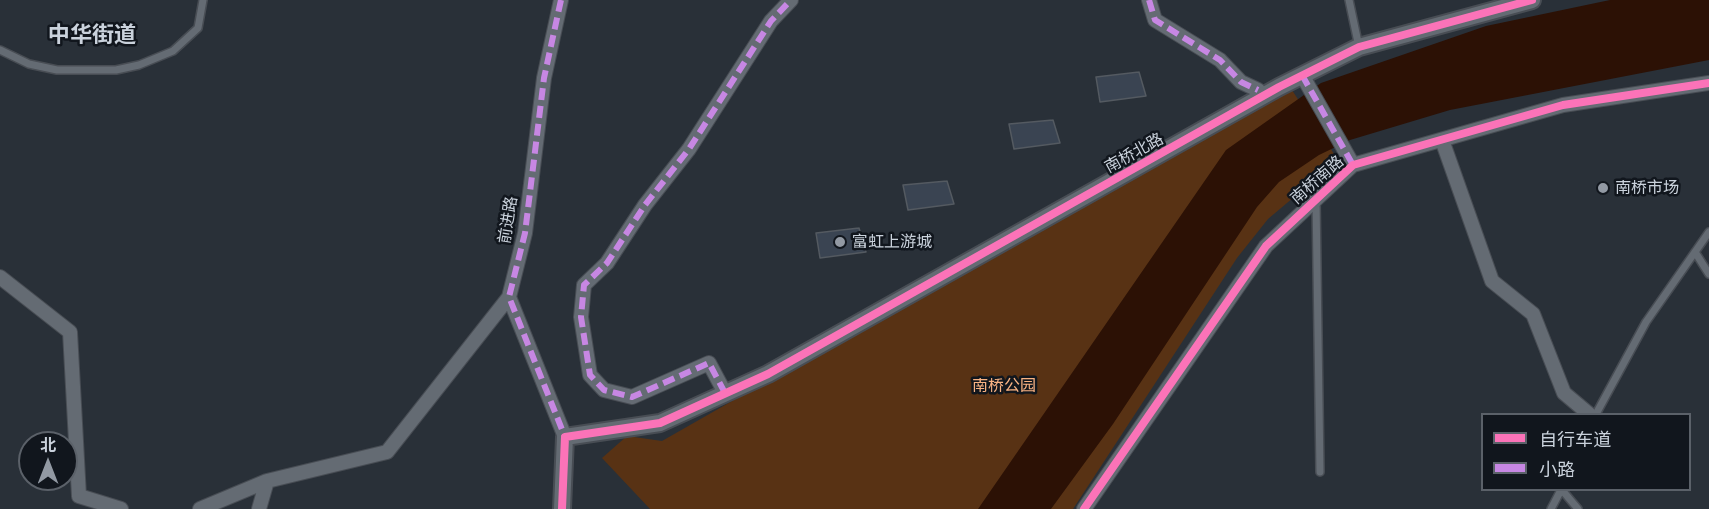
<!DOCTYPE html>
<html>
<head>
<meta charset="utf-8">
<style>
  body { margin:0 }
  #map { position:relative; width:1709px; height:509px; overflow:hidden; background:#293038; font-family:"Asap Condensed","Noto Sans SC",sans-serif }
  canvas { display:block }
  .legend { position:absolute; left:1481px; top:413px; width:210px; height:78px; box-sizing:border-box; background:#11161d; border:2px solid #5b6169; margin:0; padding:8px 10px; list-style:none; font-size:18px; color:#cad2dc }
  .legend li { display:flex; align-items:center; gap:12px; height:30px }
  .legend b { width:30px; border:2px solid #5b6169 }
  .north { position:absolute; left:18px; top:431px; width:60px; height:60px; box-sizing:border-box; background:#11161d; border:2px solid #5b6169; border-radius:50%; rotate:0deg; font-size:16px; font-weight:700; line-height:24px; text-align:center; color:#cad2dc }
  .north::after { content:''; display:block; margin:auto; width:21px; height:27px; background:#9299a3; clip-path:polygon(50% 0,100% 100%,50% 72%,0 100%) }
</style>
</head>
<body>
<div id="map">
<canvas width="1709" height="509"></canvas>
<ul class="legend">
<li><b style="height:8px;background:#fb73b8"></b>自行车道</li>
<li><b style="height:8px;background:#c787e3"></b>小路</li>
</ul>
<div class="north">北</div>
</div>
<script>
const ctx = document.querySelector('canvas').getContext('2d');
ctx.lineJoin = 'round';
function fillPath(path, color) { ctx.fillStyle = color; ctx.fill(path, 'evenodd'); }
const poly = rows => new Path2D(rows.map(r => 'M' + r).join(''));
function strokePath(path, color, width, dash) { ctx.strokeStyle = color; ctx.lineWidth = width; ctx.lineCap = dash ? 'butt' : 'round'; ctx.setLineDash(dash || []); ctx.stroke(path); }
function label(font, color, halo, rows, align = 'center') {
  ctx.font = font + ' "Asap Condensed","Noto Sans SC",sans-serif'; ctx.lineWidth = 5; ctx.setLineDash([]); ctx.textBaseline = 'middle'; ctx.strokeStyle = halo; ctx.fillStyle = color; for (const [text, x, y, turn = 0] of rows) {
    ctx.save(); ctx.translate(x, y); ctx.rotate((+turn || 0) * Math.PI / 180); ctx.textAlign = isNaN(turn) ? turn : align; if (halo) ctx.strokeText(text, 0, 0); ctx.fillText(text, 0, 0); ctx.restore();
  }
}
const green = poly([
  [1288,84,1338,160,1268,219,1237,258,1073,509,650,509,602,458,627,436,662,441]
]);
const water = poly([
  [1610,0,1709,0,1709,60,1450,110,1350,140,1319,155,1279,182,1257,207,1113,424,1051,509,978,509,1226,150,1321,83,1486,26]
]);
const building = poly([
  [1139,72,1146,96,1100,102,1096,77,1139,72],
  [1053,120,1060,143,1014,149,1009,124,1053,120],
  [947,181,954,204,908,210,903,185,947,181],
  [859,228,866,252,820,258,816,233,859,228]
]);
const service = poly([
  [1349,0,1359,47],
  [0,50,29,64,57,70,116,70,139,65,173,51,198,28,203,0],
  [1316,199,1320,472],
  [1695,252,1709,274],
  [1596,414,1646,322,1709,232],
  [1562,490,1578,509],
  [1551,509,1561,490]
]);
const minor = poly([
  [561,0,544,78,525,233,509,297,565,437],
  [1149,0,1155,20,1220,60,1241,82,1258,90],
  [1302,75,1353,165],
  [1442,140,1492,281,1533,314,1564,393,1589,414],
  [0,277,70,332,79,496,121,509],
  [725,393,709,363,632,397,604,390,590,375,581,317,584,285,607,263,645,205,689,149,771,21,791,0],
  [267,481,387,452,509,297],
  [200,509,267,481,259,509],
  [1084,509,1266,246,1353,165,1563,105,1709,83]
]);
const tertiary = poly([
  [562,509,565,437,660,423,768,374,1279,87,1359,47,1532,0]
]);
const quiet = poly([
  [561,0,544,78,525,233,509,297,565,437],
  [1149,0,1155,20,1220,60,1241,82,1258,90],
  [1302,75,1353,165],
  [725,393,709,363,632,397,604,390,590,375,581,317,584,285,607,263,645,205,689,149,771,21,791,0]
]);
const cycleway = poly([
  [562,509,565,437,660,423,768,374,1279,87,1359,47,1532,0],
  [1084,509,1266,246,1353,165,1563,105,1709,83]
]);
const markers = [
  [1603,188,6,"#9299a3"],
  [840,242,6,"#9299a3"]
];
const streetNames = [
  ["南桥北路",1134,153,-29],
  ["南桥南路",1317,180,-41],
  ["前进路",508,220,-81]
];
const poiNames = [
  ["南桥市场",1615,188],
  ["富虹上游城",852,242]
];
const parkNames = [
  ["南桥公园",1004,386]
];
const districtNames = [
  ["中华街道",92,35]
];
fillPath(green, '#583214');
fillPath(water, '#2c1105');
fillPath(building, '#3a4452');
strokePath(building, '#545a61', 1.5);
strokePath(service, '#484d54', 10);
strokePath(minor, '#484d54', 16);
strokePath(tertiary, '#484d54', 20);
strokePath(service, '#646b73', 7);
strokePath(minor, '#646b73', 14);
strokePath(tertiary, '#646b73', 16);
strokePath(quiet, '#c787e3', 6, [12, 6]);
strokePath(cycleway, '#fb73b8', 8);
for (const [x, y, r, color] of markers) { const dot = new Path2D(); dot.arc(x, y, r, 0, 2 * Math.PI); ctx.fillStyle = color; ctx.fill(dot); strokePath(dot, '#11161d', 2); }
label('16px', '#cad2dc', '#11161d', streetNames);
label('16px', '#cad2dc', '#11161d', poiNames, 'left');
label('16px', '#f9b383', '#11161d', parkNames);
label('bold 22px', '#cad2dc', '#11161d', districtNames);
</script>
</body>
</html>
